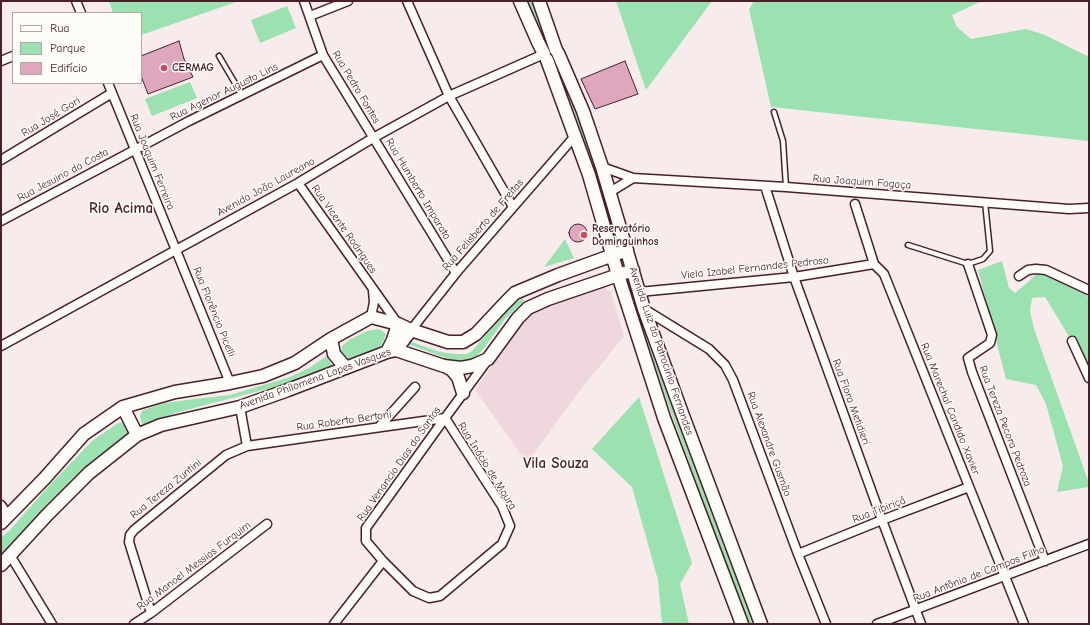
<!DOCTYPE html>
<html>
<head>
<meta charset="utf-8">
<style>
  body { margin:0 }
  #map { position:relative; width:1090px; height:625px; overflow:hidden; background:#f7ebeb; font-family:"Comic Neue",sans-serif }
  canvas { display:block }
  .frame { position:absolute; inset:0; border:2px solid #4a1f2b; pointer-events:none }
  .legend { position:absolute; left:12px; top:12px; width:130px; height:72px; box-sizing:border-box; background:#fdfcf7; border:1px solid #b5a4a5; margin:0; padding:5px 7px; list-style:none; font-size:12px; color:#4a1f2b }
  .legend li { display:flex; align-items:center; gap:8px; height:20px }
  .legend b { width:20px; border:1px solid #b5a4a5 }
</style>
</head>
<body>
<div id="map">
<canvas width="1090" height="625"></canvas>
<div class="frame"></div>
<ul class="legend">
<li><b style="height:5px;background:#fdfcf7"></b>Rua</li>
<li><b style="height:11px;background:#9be2b0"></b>Parque</li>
<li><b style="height:11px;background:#dea7bd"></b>Edifício</li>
</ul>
</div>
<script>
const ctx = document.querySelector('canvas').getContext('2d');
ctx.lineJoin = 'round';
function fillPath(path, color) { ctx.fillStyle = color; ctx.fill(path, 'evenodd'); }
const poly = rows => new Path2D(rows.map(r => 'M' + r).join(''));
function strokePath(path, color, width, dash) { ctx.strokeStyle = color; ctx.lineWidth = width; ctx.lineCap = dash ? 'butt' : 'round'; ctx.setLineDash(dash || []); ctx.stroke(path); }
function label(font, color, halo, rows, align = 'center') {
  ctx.font = font + ' "Comic Neue",sans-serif'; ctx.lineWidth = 3; ctx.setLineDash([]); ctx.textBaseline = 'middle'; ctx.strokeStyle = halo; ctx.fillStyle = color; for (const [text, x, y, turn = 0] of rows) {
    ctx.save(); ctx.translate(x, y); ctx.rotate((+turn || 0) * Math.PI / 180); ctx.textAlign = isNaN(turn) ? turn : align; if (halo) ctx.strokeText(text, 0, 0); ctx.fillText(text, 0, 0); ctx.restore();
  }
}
const built = poly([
  [600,288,605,288,611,292,624,336,578,393,527,463,475,390,510,341,534,311]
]);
const green = poly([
  [109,1,239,1,141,35,141,13,113,13],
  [528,1,532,1,549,41,547,43,545,43],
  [616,1,712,1,646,90],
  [754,1,982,1,952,15,957,27,971,39,1026,29,1045,35,1085,55,1089,56,1089,141,771,107,749,9],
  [287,6,296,28,260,43,251,20],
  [555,63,557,63,580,115,600,171,619,245,617,245,615,243,553,65],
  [190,82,197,98,152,116,145,99],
  [565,239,574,258,544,267],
  [1002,261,1009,288,1015,293,1027,283,1037,273,1051,277,1083,293,1089,298,1089,369,1045,297,1032,298,1030,311,1034,329,1089,483,1089,487,1057,492,1063,466,1046,404,1036,385,1006,379,978,270],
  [631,274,757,624,748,624,666,399,624,276],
  [522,298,524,301,505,319,482,351,469,362,459,363,413,346,408,344,409,341,440,352,455,354,467,354,472,351,511,306],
  [379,329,384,332,386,335,381,346,374,351,349,360,342,356,341,352,342,346,349,340,367,331],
  [327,356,333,367,282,385,175,413,146,426,143,425,141,421,140,416,141,412,143,410,165,403,194,399,204,398,230,395,290,377,309,368],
  [639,397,692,563,680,584,689,624,662,624,658,580,632,487,592,449],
  [125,422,131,433,97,457,73,478,1,560,1,537,9,531,47,488,92,441,118,423]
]);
const building = poly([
  [179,41,184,59,193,77,148,94,141,76,141,56,179,41],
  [625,61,638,94,595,109,581,79,625,61],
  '569 233a9 9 0 1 1 18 0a9 9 0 1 1-18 0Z'
]);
const lane = poly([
  [219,56,242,95],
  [774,112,783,141,786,187],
  [908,245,968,264,983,259,990,251,985,202]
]);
const street = poly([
  [76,1,81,13],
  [304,1,323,55,329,65,456,273],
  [407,1,449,96,513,207],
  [310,16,348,1],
  [1,61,13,56],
  [108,83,230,383],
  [1,160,112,93],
  [602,167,633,178,786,187,1069,209,1089,208],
  [298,183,398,324],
  [765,186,794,277,882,520,921,624],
  [610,192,633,178],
  [855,204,874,264,884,274,1024,624],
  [1,221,189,121,323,55],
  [968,264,992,335,990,343,968,358,972,372,1045,561],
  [1019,276,1028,270,1036,269,1046,270,1089,290],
  [639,292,794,277,874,264],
  [644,309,709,349,725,365,733,380,798,554,826,624],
  [371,317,374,302,373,291],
  [411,330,456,273,575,136],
  [1072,341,1089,378],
  [1,346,298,183,373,138,449,96,544,54],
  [240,407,247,446],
  [379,427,415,387],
  [1,505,8,515],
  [798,554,882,520,969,487],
  [10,555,52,624],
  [151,613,129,542,130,535,134,530,226,455,247,446,445,418,502,506,510,526,502,544,440,596,429,598,413,591,383,561,366,541,366,528,445,418,487,361],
  [134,624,151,613,267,524],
  [334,624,383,561],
  [877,624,1089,544]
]);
const secondary = poly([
  [520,1,538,42,544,54],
  [539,1,556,50],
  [558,53,583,111,602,167,644,309,682,413,761,624],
  [547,60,589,175,618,275,664,418,742,624],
  [331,339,334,354,345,367],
  [396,350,411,330],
  [387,352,393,340,398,324],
  [445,366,452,370,458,377,463,393],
  [123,407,137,435],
  [1,523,44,479,84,434,123,407,175,392,230,383,263,376,295,363,331,339,371,317,398,324,411,330,448,342,463,342,476,334,505,303,515,293,558,275,627,250],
  [1,565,48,514,89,473,137,435,161,425,240,407,288,390,387,352,396,350,444,366,461,368,472,366,488,359,518,318,528,308,548,299,633,270]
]);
const markers = [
  [164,68,4,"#d1495b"],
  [584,235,4,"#d1495b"]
];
const poiNames = [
  ["CERMAG",172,68],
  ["Reservatório",592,229],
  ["Dominguinhos",592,242]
];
const streetNames = [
  ["Rua Pedro Fontes",356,87,59],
  ["Rua Agenor Augusto Lins",224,92,-26],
  ["Rua José Gori",51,117,-31],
  ["Rua Joaquim Ferreira",152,162,68],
  ["Rua Jesuino da Costa",63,175,-28],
  ["Rua Joaquim Fogaça",862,182,4],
  ["Avenida João Laureano",266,187,-29],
  ["Rua Humberto Imparato",418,189,59],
  ["Rua Felisberto de Freitas",483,225,-49],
  ["Rua Vicente Rodrigues",344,229,55],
  ["Viela Izabel Fernandes Pedroso",755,268,-6],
  ["Rua Florêncio Picelli",214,312,68],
  ["Avenida Luiz do Patrocinio Fernandes",661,351,71],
  ["Avenida Philomena Lopes Vasques",315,379,-20],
  ["Rua Flora Metidieri",851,402,70],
  ["Rua Marechal Candido Xavier",950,409,68],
  ["Rua Roberto Bertoni",344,421,-8],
  ["Rua Tereza Pecora Pedroza",1005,426,69],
  ["Rua Alexandre Gusmão",769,444,70],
  ["Rua Venancio Dias do Santos",399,464,-55],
  ["Rua Inácio de Moura",487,466,58],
  ["Rua Tereza Zuntini",166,489,-39],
  ["Rua Tibiriçá",879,510,-21],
  ["Rua Manoel Messias Furquim",194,566,-37],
  ["Rua Antônio de Campos Filho",979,574,-21]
];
const districtNames = [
  ["Rio Acima",121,209],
  ["Vila Souza",556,464]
];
fillPath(built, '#f0d7dd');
fillPath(green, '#9be2b0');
fillPath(building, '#dea7bd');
strokePath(building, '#4a1f2b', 1);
strokePath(lane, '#4a1f2b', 7);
strokePath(street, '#4a1f2b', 11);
strokePath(secondary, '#4a1f2b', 15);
strokePath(lane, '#fdfcf7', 4);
strokePath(street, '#fdfcf7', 8);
strokePath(secondary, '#fdfcf7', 12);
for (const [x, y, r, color] of markers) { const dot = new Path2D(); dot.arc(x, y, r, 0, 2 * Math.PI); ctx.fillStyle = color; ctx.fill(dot); strokePath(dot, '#fdfcf7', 1.5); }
label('bold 11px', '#4a1f2b', '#fdfcf7', poiNames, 'left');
label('11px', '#4a1f2b', '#fdfcf7', streetNames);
label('bold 15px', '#4a1f2b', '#fdfcf7', districtNames);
</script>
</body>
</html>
